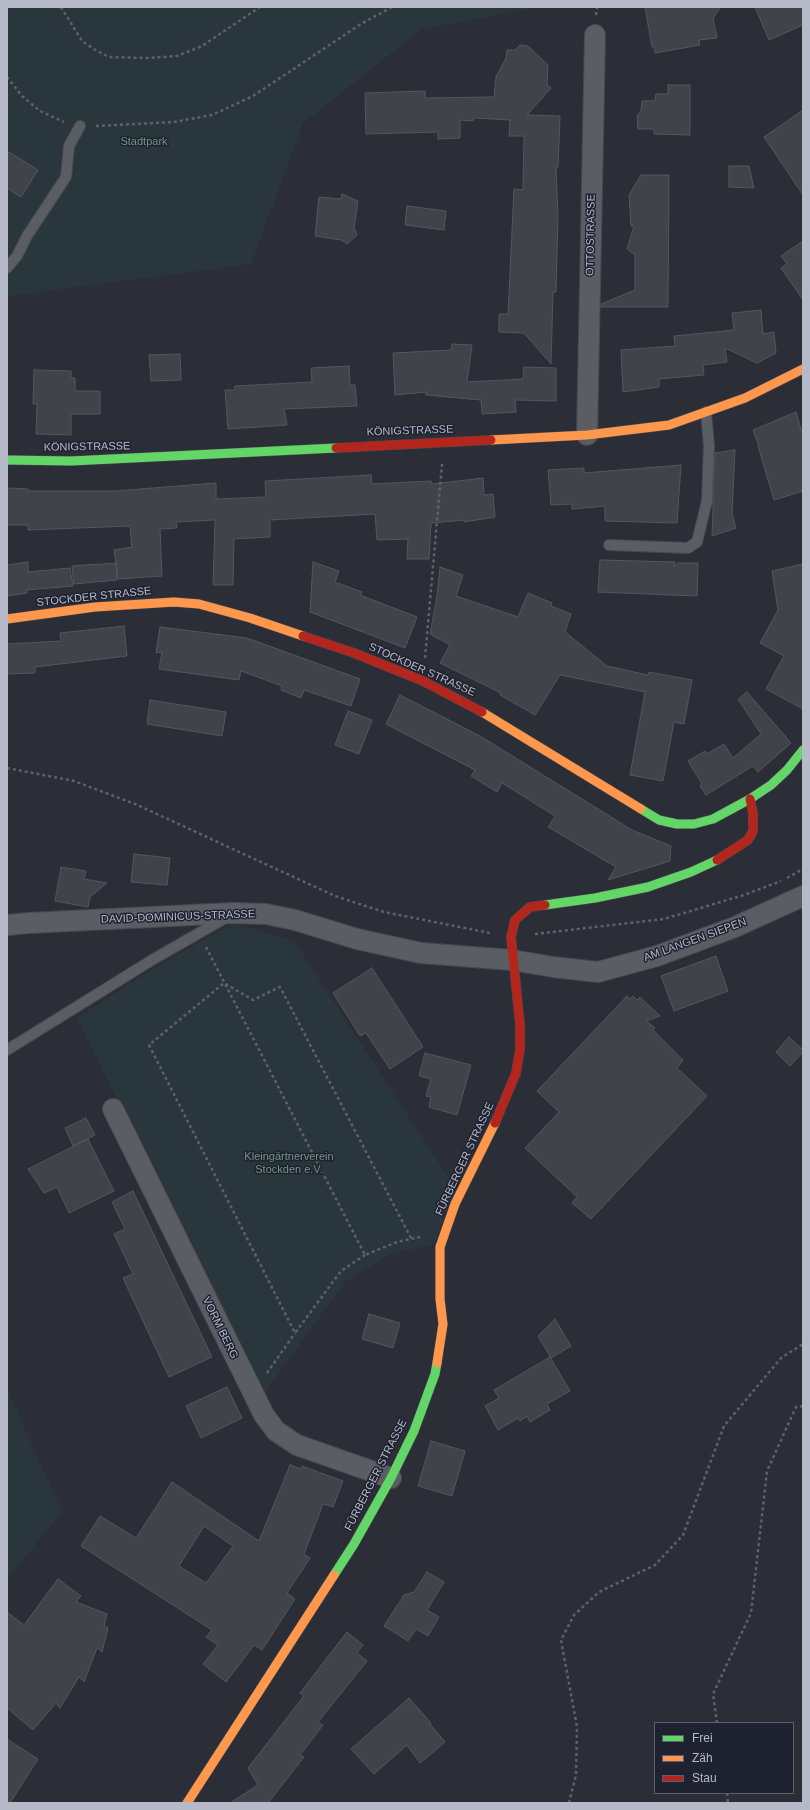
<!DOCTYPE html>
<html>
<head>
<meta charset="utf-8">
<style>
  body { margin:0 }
  #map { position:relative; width:810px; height:1810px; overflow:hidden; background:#2c2e37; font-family:Arial,sans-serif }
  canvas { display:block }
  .frame { position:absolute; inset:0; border:8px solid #b6b9c7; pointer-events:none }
  .legend { position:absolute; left:654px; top:1722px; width:140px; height:72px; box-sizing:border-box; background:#1f2331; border:1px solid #5b5f6d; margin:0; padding:5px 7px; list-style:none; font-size:12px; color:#b6b9c7 }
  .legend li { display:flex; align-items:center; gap:8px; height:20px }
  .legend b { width:20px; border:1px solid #5b5f6d }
</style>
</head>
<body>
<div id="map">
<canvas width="810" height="1810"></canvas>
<div class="frame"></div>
<ul class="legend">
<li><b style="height:5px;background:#63d668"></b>Frei</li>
<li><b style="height:5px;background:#ff974d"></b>Zäh</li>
<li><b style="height:5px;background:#b3261e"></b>Stau</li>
</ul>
</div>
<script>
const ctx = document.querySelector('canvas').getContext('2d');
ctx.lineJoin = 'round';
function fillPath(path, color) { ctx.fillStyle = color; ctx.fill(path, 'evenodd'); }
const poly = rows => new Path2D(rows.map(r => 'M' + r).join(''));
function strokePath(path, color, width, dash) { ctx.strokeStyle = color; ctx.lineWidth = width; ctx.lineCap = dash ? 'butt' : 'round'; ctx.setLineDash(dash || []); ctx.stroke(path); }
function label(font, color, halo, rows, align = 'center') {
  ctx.font = font + ' Arial,sans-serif'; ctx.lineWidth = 3; ctx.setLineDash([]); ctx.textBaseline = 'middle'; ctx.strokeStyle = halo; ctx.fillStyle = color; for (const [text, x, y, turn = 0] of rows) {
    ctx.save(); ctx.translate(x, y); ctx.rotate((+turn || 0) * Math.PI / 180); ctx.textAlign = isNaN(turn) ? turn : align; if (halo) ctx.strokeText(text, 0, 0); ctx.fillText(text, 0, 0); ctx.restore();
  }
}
const green = poly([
  [7,7,541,7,422,29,303,123,251,264,7,296],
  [234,923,295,942,455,1188,434,1244,390,1254,346,1281,262,1396,77,1018,156,967],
  [7,1389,62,1512,7,1579]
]);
const building = poly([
  [645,7,721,7,713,18,717,38,699,40,700,45,655,53,654,47,652,47,645,7],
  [755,7,803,7,803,25,769,40,755,7],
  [520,45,528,46,548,65,547,85,551,88,527,115,560,116,558,167,556,167,558,216,556,292,553,292,551,364,524,333,499,332,499,314,508,314,514,189,523,190,524,136,509,136,510,120,474,118,473,121,460,120,460,138,438,139,438,132,366,134,365,93,425,91,425,98,494,97,496,77,506,58,507,50,515,50,520,45],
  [668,85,690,85,690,135,654,134,654,129,638,129,637,116,641,111,642,101,655,101,656,94,668,94,668,85],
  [803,110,803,195,764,137,803,110],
  [7,151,38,170,21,197,7,188,7,151],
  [729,166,749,166,754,188,729,187,729,166],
  [641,175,669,175,668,307,601,307,601,304,635,290,635,255,627,249,634,226,631,226,629,195,641,175],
  [342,194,358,201,354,228,357,235,347,244,341,240,315,236,319,197,341,199,342,194],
  [407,206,446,211,444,230,405,225,407,206],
  [803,241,803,300,781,268,787,264,781,256,803,241],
  [761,310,763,334,774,332,776,353,757,363,725,348,727,362,703,365,704,375,659,379,659,387,623,392,621,350,675,346,674,336,734,330,732,313,761,310],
  [452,344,472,345,467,382,523,379,524,367,556,368,556,401,515,400,516,412,482,414,481,400,426,395,426,392,395,395,393,353,451,350,452,344],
  [180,354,181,380,151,381,149,355,180,354],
  [349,366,350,385,355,385,357,406,284,409,287,425,228,429,225,390,235,390,235,386,312,382,311,368,349,366],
  [34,370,71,371,71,378,75,378,75,391,100,391,100,414,71,414,71,435,36,434,37,404,33,404,34,370],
  [796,412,803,436,803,491,774,500,758,446,759,446,753,430,796,412],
  [735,450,732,514,736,528,712,536,715,453,735,450],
  [681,465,677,523,605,521,605,506,572,509,572,504,551,505,548,470,584,468,584,473,681,465],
  [371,475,372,484,431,481,432,484,483,478,484,495,493,494,495,517,464,522,464,520,431,523,429,559,407,559,408,539,377,540,375,514,270,520,270,537,234,539,233,585,213,585,215,520,176,522,177,528,160,529,162,576,118,579,114,550,132,547,130,526,28,530,28,525,7,525,7,488,28,489,28,491,115,491,216,483,216,499,266,497,265,481,371,475],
  [600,560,675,562,674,567,678,563,698,563,697,596,598,592,600,560],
  [28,562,28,572,70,568,73,586,27,590,27,593,7,596,7,565,28,562],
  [313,562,339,571,335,582,362,592,360,595,417,617,405,648,310,612,313,562],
  [116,563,117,580,74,584,72,566,116,563],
  [803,564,803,709,766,689,784,656,760,643,778,610,772,571,803,564],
  [440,567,463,575,456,596,518,617,528,593,552,603,551,606,571,614,565,632,607,666,648,675,649,672,692,680,684,724,674,722,663,781,630,775,645,692,560,675,535,715,500,695,501,693,440,663,450,645,430,634,437,596,440,567],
  [124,626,127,656,35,667,35,673,7,674,7,644,61,641,60,633,124,626],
  [160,627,247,638,360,679,351,706,304,690,301,698,281,690,282,686,241,671,239,680,159,669,162,652,156,653,160,627],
  [747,692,791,743,758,772,753,766,706,795,700,786,702,784,688,761,705,751,707,754,724,744,733,758,761,734,738,699,747,692],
  [400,695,480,736,632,830,671,846,670,861,608,880,616,867,548,827,555,816,502,783,497,792,471,776,475,770,386,724,400,695],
  [150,700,226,712,222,736,147,724,150,700],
  [348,711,372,720,359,754,335,745,348,711],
  [134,854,170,858,167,885,131,882,134,854],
  [61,867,86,871,84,879,107,883,90,897,88,907,55,901,61,867],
  [716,956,728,991,674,1011,661,976,716,956],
  [372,968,423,1047,390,1069,366,1033,360,1036,333,993,372,968],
  [627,996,630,999,633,996,637,1000,640,997,660,1016,646,1021,655,1028,653,1030,683,1060,677,1068,707,1096,591,1219,572,1203,577,1197,525,1148,559,1112,537,1091,627,996],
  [789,1037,803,1050,803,1052,790,1066,776,1052,789,1037],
  [425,1053,471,1065,457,1115,429,1107,431,1097,426,1096,431,1079,419,1076,425,1053],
  [86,1118,95,1135,73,1146,65,1128,86,1118],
  [88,1139,114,1191,69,1213,57,1187,44,1193,28,1169,88,1139],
  [133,1191,212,1357,169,1377,123,1278,133,1274,114,1234,125,1229,112,1202,133,1191],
  [369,1314,400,1323,393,1348,362,1339,369,1314],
  [555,1319,571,1346,551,1358,538,1336,555,1319],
  [550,1357,570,1391,547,1404,550,1410,530,1422,527,1416,520,1421,518,1418,498,1430,485,1406,499,1398,494,1390,550,1357],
  [227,1387,242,1418,201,1438,186,1406,227,1387],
  [431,1441,465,1451,452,1496,418,1486,431,1441],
  [290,1465,301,1469,302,1466,343,1481,333,1507,323,1504,304,1554,310,1558,287,1593,295,1599,262,1650,254,1645,226,1682,203,1664,218,1645,206,1637,212,1630,81,1546,100,1516,136,1538,172,1482,259,1541,290,1465],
  [204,1526,233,1546,206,1583,179,1566,204,1526],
  [427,1572,444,1582,427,1610,439,1617,428,1636,416,1629,408,1641,384,1626,404,1595,414,1592,427,1572],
  [58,1579,81,1596,76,1602,107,1614,104,1626,108,1628,102,1652,97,1648,84,1682,79,1677,60,1708,56,1703,33,1730,7,1708,7,1612,24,1625,58,1579],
  [347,1632,363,1645,357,1653,367,1661,318,1722,323,1725,300,1755,304,1757,268,1803,230,1803,258,1785,248,1768,304,1696,300,1693,347,1632],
  [409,1698,431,1723,430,1724,445,1742,420,1763,407,1745,374,1774,351,1749,409,1698],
  [7,1739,38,1759,10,1803,7,1803,7,1739]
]);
const path = poly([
  [61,7,82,41,97,51,109,57,148,58,177,56,202,46,260,7],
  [596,15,597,7],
  [7,77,22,96,40,111,64,122],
  [96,126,174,122,212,115,253,96,361,24,392,7],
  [425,658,442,464],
  [7,768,74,781,135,804,335,896,384,912,490,933],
  [787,878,803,869],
  [535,934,664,919,744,895,781,881],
  [206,947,365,1255,397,1242,420,1237],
  [365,1255,341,1271,295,1333,149,1045,224,983,253,1000,280,987,411,1238],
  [267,1373,295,1333],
  [717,1723,713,1694,751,1613,767,1471,796,1407,803,1406],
  [727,1793,728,1803],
  [569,1803,576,1775,577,1727,561,1640,574,1615,599,1592,655,1565,683,1535,724,1426,781,1358,803,1344]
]);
const lane = poly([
  [7,268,17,256,27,236,66,177,69,146,80,126],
  [609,545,688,548,697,542,707,501,709,446,706,412],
  [7,1050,152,960,227,917]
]);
const street = poly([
  [587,435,595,35],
  [7,925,29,923,233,913,266,914,295,920,357,939,421,953,512,960,553,967,598,972,657,956,735,927,803,896],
  [113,1109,264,1415,276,1431,297,1445,391,1478]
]);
const fast = poly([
  [7,460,71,461,336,448],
  [641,809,659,820,677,824,694,824,713,819,750,799,771,785,787,770,803,750],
  [545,905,595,898,648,887,691,872,717,860],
  [334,1575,354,1544,391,1478,414,1431,435,1374,437,1363]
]);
const slow = poly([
  [491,440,587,435,669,425,745,398,803,369],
  [7,619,95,607,174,602,199,604,250,618,303,636],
  [482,712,641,809],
  [437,1363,443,1324,440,1299,440,1247,455,1204,495,1123],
  [187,1803,334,1575]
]);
const jam = poly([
  [336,448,491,440],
  [303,636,354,653,423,681,482,712],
  [717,860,748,840,753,831,753,813,750,799],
  [495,1123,516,1073,520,1049,520,1025,511,937,515,920,530,907,545,905]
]);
const parkNames = [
  ["Stadtpark",144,142],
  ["Kleingärtnerverein",289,1157],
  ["Stockden e.V.",289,1170]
];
const streetNames = [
  ["OTTOSTRASSE",591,235,-89],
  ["KÖNIGSTRASSE",410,431,-2],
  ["KÖNIGSTRASSE",87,447,-1],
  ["STOCKDER STRASSE",94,597,-6],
  ["STOCKDER STRASSE",422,670,24],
  ["DAVID-DOMINICUS-STRASSE",178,917,-2],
  ["AM LANGEN SIEPEN",695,940,-20],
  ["FÜRBERGER STRASSE",465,1159,-65],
  ["VORM BERG",220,1328,64],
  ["FÜRBERGER STRASSE",376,1475,-63]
];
fillPath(green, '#29373c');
fillPath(building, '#41434b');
strokePath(building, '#53565f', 1);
strokePath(lane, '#484950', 12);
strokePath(street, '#484950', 22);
strokePath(fast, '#484950', 10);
strokePath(slow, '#484950', 10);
strokePath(jam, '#484950', 10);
strokePath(path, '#5e6168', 2.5, [3, 3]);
strokePath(lane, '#5b5d65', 10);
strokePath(street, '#5b5d65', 20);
strokePath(fast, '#63d668', 9);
strokePath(slow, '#ff974d', 9);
strokePath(jam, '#b3261e', 9);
label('11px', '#709581', '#1f2331', parkNames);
label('11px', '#b6b9c7', '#1f2331', streetNames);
</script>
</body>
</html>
